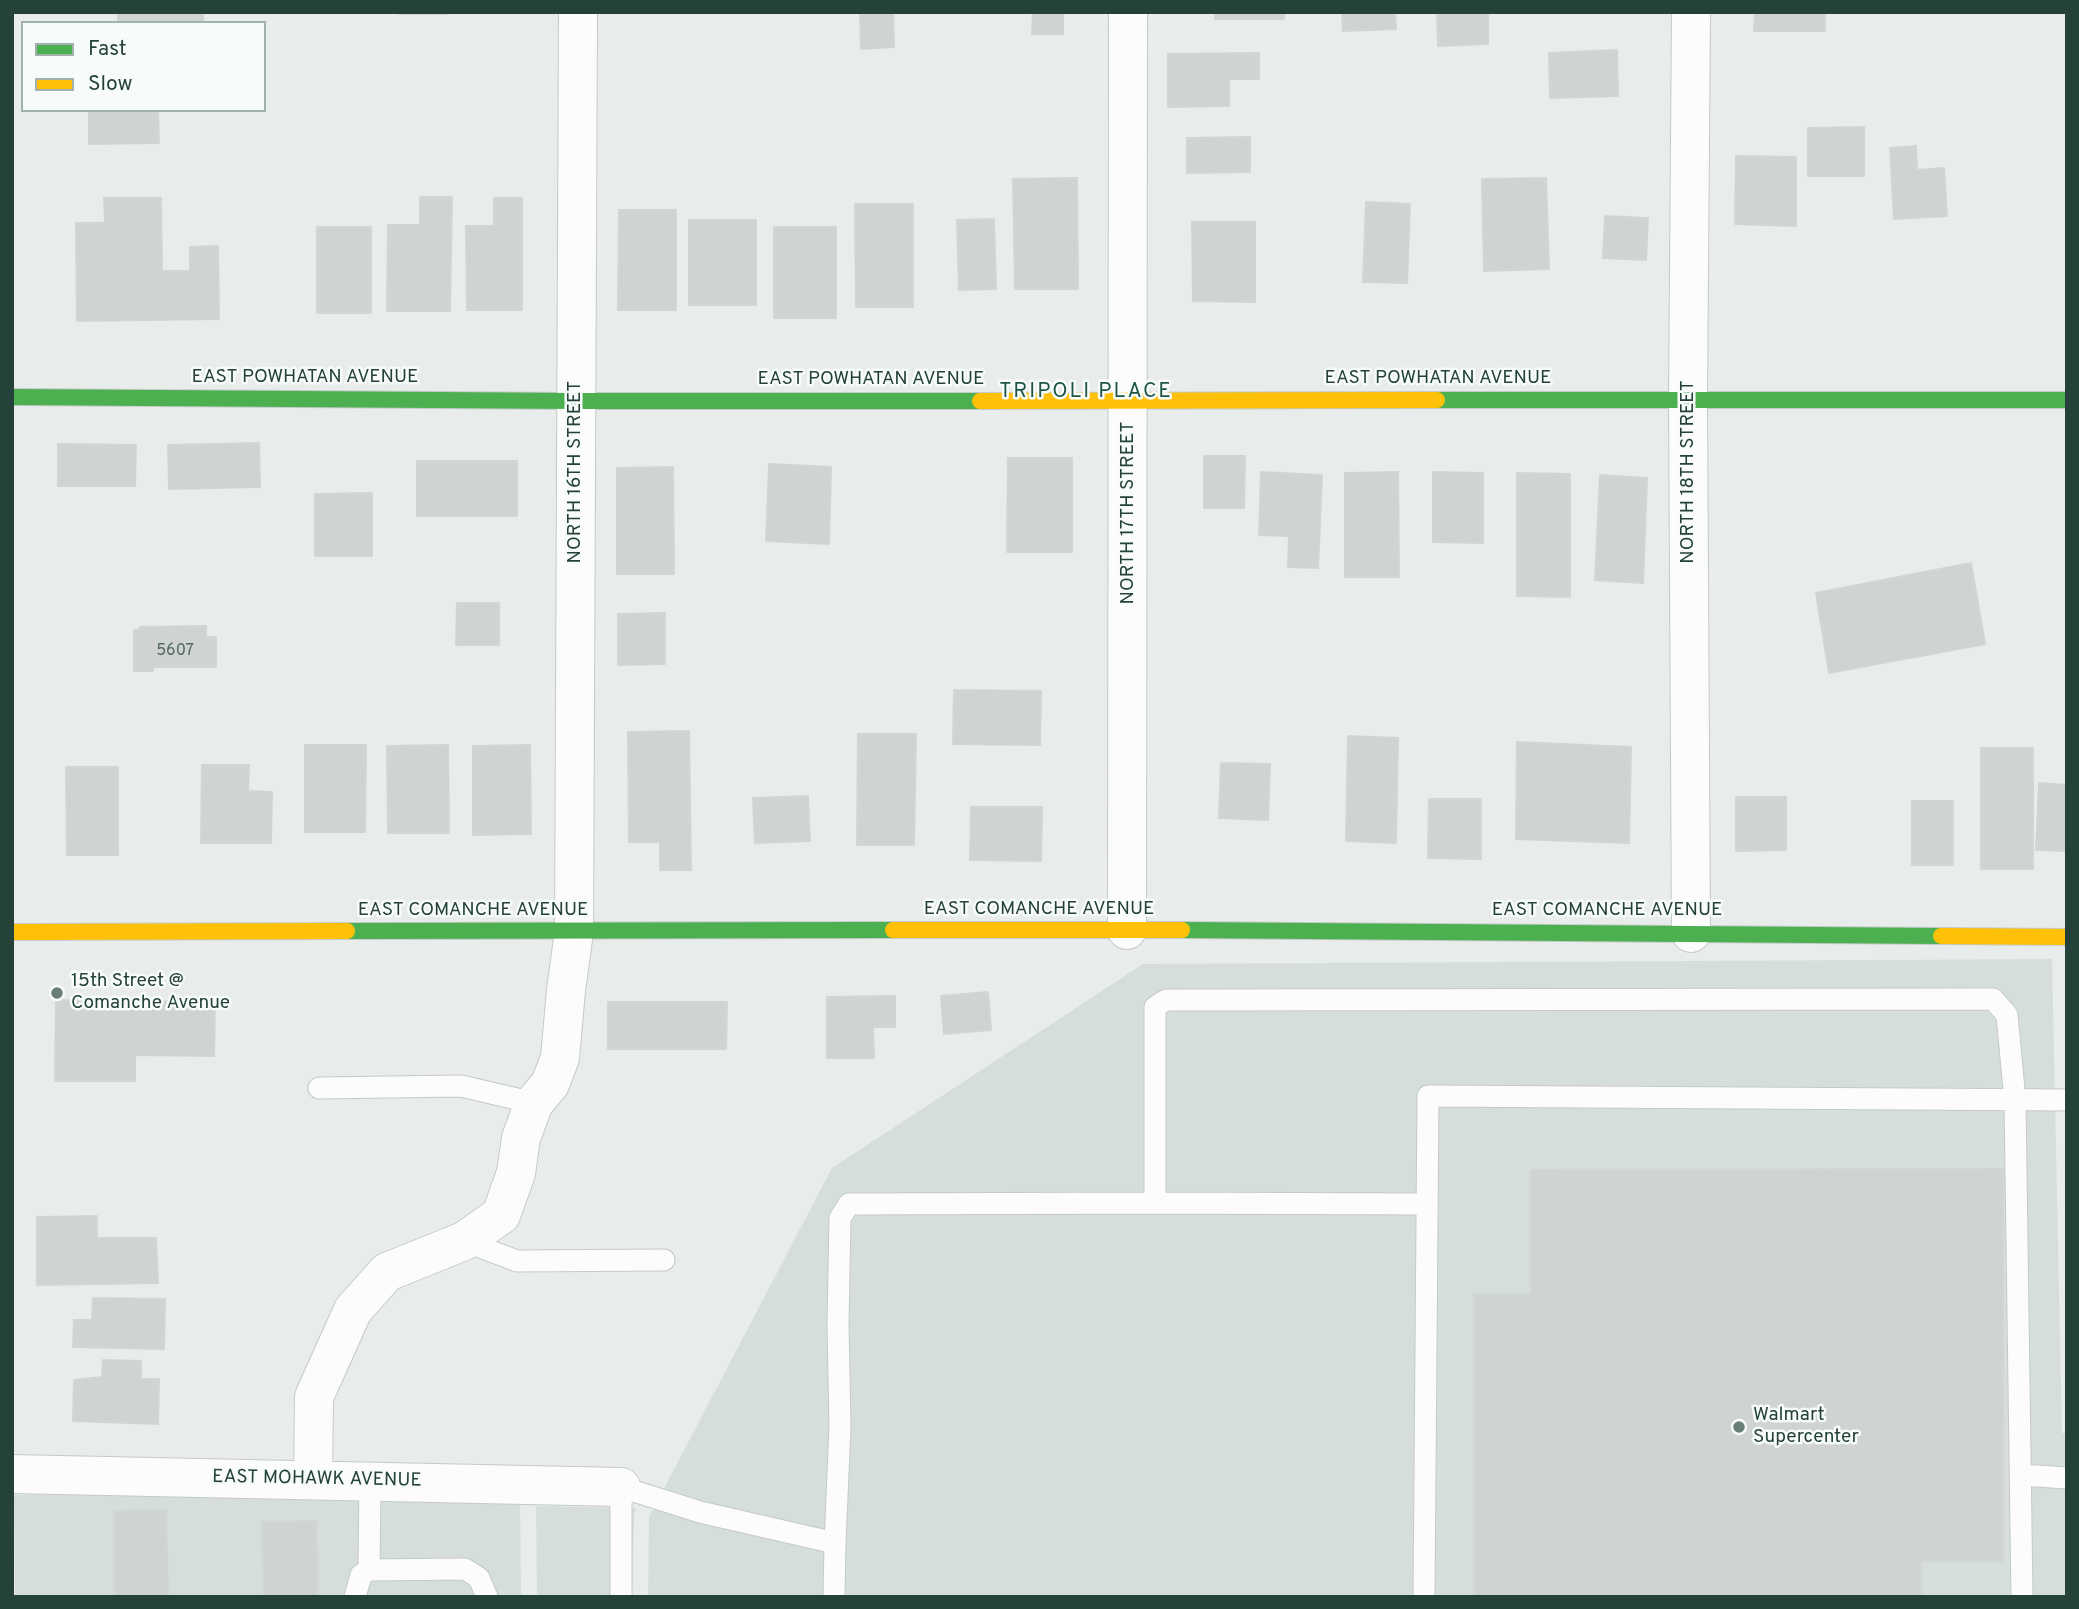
<!DOCTYPE html>
<html>
<head>
<meta charset="utf-8">
<style>
  body { margin:0 }
  #map { position:relative; width:2079px; height:1609px; overflow:hidden; background:#e8edeb; font-family:Overpass,sans-serif }
  canvas { display:block }
  .frame { position:absolute; inset:0; border:14px solid #24423a; pointer-events:none }
  .legend { position:absolute; left:21px; top:21px; width:245px; height:91px; box-sizing:border-box; background:#f7fbf9; border:2px solid #a3b1ad; margin:0; padding:9px 12px; list-style:none; font-size:21px; color:#24423a }
  .legend li { display:flex; align-items:center; gap:14px; height:35px }
  .legend b { width:35px; border:2px solid #a3b1ad }
</style>
</head>
<body>
<div id="map">
<canvas width="2079" height="1609"></canvas>
<div class="frame"></div>
<ul class="legend">
<li><b style="height:9px;background:#4caf50"></b>Fast</li>
<li><b style="height:9px;background:#ffc107"></b>Slow</li>
</ul>
</div>
<script>
const ctx = document.querySelector('canvas').getContext('2d');
ctx.lineJoin = 'round';
function fillPath(path, color) { ctx.fillStyle = color; ctx.fill(path, 'evenodd'); }
const poly = rows => new Path2D(rows.map(r => 'M' + r).join(''));
function strokePath(path, color, width, dash) { ctx.strokeStyle = color; ctx.lineWidth = width; ctx.lineCap = dash ? 'butt' : 'round'; ctx.setLineDash(dash || []); ctx.stroke(path); }
function label(font, color, halo, rows, align = 'center') {
  ctx.font = font + ' Overpass,sans-serif'; ctx.lineWidth = 5; ctx.setLineDash([]); ctx.textBaseline = 'middle'; ctx.strokeStyle = halo; ctx.fillStyle = color; for (const [text, x, y, turn = 0] of rows) {
    ctx.save(); ctx.translate(x, y); ctx.rotate((+turn || 0) * Math.PI / 180); ctx.textAlign = isNaN(turn) ? turn : align; if (halo) ctx.strokeText(text, 0, 0); ctx.fillText(text, 0, 0); ctx.restore();
  }
}
const built = poly([
  [2052,959,2062,1433,2067,1433,2067,1597,648,1597,649,1517,832,1168,1143,964],
  [520,1490,521,1597,15,1597,14,1495],
  [536,1506,636,1508,634,1517,632,1597,537,1597]
]);
const building = poly([
  [118,12,203,12,203,23,118,23,118,12],
  [399,12,446,12,446,14,399,14,399,12],
  [860,12,893,12,894,47,861,49,860,12],
  [1033,12,1063,12,1063,34,1032,34,1033,12],
  [1215,12,1284,12,1284,19,1215,19,1215,12],
  [1342,12,1395,12,1396,29,1343,31,1342,12],
  [1437,12,1488,12,1488,44,1438,46,1437,12],
  [1755,12,1825,12,1825,31,1754,31,1755,12],
  [1617,50,1618,96,1550,98,1549,53,1617,50],
  [1259,53,1259,79,1229,79,1229,106,1168,107,1168,54,1259,53],
  [89,110,158,110,159,143,89,144,89,110],
  [1864,127,1864,176,1808,176,1808,128,1864,127],
  [1250,137,1250,172,1187,173,1187,138,1250,137],
  [1916,146,1917,170,1944,168,1947,216,1894,219,1890,148,1916,146],
  [1736,156,1796,157,1796,226,1735,224,1736,156],
  [1077,178,1078,289,1015,289,1013,179,1077,178],
  [1546,178,1549,269,1484,271,1482,179,1546,178],
  [420,197,452,197,450,311,387,311,388,225,420,225,420,197],
  [104,198,161,198,162,271,190,271,190,247,218,246,219,319,77,321,76,223,105,223,104,198],
  [494,198,522,198,522,310,467,310,466,226,494,226,494,198],
  [1366,202,1410,204,1407,283,1363,282,1366,202],
  [855,204,913,204,913,307,856,307,855,204],
  [619,210,676,210,676,310,618,310,619,210],
  [1605,216,1648,218,1646,260,1603,258,1605,216],
  [994,219,996,289,959,290,957,220,994,219],
  [689,220,756,220,756,305,689,305,689,220],
  [1192,222,1255,222,1255,302,1193,301,1192,222],
  [317,227,371,227,371,313,317,313,317,227],
  [774,227,836,227,836,318,774,318,774,227],
  [259,443,260,487,169,489,168,445,259,443],
  [58,444,136,445,135,486,58,486,58,444],
  [1204,456,1245,456,1244,508,1204,508,1204,456],
  [1008,458,1072,458,1072,552,1007,552,1008,458],
  [417,461,517,461,517,516,417,516,417,461],
  [769,464,831,467,829,544,766,541,769,464],
  [673,467,674,574,617,574,617,468,673,467],
  [1261,472,1322,475,1318,568,1288,567,1289,536,1259,535,1261,472],
  [1398,472,1399,577,1345,577,1345,473,1398,472],
  [1433,472,1483,473,1483,543,1433,542,1433,472],
  [1517,473,1570,474,1570,597,1517,596,1517,473],
  [1600,475,1647,478,1643,583,1595,580,1600,475],
  [372,493,372,556,315,556,315,494,372,493],
  [1971,563,1985,644,1829,673,1816,593,1971,563],
  [457,603,499,603,499,645,456,645,457,603],
  [665,613,665,664,618,665,618,614,665,613],
  [206,626,206,637,216,637,216,667,153,667,153,671,134,671,134,630,140,630,140,627,206,626],
  [954,690,1041,691,1040,745,953,744,954,690],
  [689,731,691,870,660,870,660,842,629,842,628,732,689,731],
  [858,734,916,734,914,845,857,845,858,734],
  [1348,736,1398,738,1396,843,1346,841,1348,736],
  [1517,742,1631,747,1629,843,1516,839,1517,742],
  [305,745,366,745,365,832,305,832,305,745],
  [448,745,449,833,388,833,387,746,448,745],
  [530,745,531,834,473,835,473,746,530,745],
  [1981,748,2033,748,2033,869,1981,869,1981,748],
  [1221,763,1270,764,1268,820,1219,818,1221,763],
  [202,765,249,765,248,791,272,792,271,843,201,843,202,765],
  [66,767,118,767,118,855,67,855,66,767],
  [2039,783,2067,785,2067,851,2036,850,2039,783],
  [808,796,810,841,755,843,753,798,808,796],
  [1736,797,1786,797,1786,850,1736,851,1736,797],
  [1429,799,1481,799,1481,859,1428,858,1429,799],
  [1912,801,1953,801,1953,865,1912,865,1912,801],
  [971,807,1042,807,1041,861,970,860,971,807],
  [988,992,991,1030,944,1034,941,996,988,992],
  [895,996,895,1027,873,1027,874,1058,827,1058,827,997,895,996],
  [56,1000,215,1002,214,1056,135,1055,135,1081,55,1081,56,1000],
  [608,1002,727,1002,726,1049,608,1049,608,1002],
  [2003,1169,2003,1561,1921,1561,1921,1597,1474,1597,1474,1294,1531,1294,1531,1170,2003,1169],
  [97,1216,97,1238,156,1238,158,1283,37,1285,37,1217,97,1216],
  [93,1298,165,1299,164,1349,73,1347,74,1320,92,1320,93,1298],
  [103,1360,141,1361,141,1379,159,1379,158,1424,73,1421,74,1380,102,1377,103,1360],
  [166,1510,168,1597,115,1597,114,1511,166,1510],
  [316,1521,318,1597,264,1597,262,1522,316,1521]
]);
const lane = poly([
  [319,1088,461,1086,534,1103],
  [1155,1203,1427,1204],
  [464,1241,517,1261,664,1260],
  [2022,1475,2067,1478],
  [369,1570,370,1481],
  [355,1597,361,1575,369,1570,465,1569,479,1578,487,1597],
  [621,1597,621,1487,700,1512,835,1543,840,1427,838,1324,840,1218,849,1204,1155,1203,1155,1007,1166,1000,1993,999,2007,1015,2015,1100,2022,1597],
  [834,1597,835,1543],
  [1424,1597,1428,1096,2067,1100]
]);
const street = poly([
  [1127,930,1128,12],
  [1691,933,1688,400,1691,12],
  [12,1474,621,1487],
  [313,1480,314,1397,353,1310,387,1272,464,1241,501,1215,516,1173,521,1138,534,1103,550,1084,560,1058,566,990,574,932,578,12]
]);
const fast = poly([
  [12,397,576,401,980,401],
  [1437,400,2067,400],
  [1182,930,1941,936],
  [347,931,893,930]
]);
const slow = poly([
  [980,401,1437,400],
  [893,930,1182,930],
  [12,932,347,931],
  [1941,936,2067,937]
]);
const markers = [
  [57,993,7,"#697e78"],
  [1739,1427,7,"#697e78"]
];
const numberNames = [
  ["5607",175,652]
];
const streetNames = [
  ["EAST POWHATAN AVENUE",305,378],
  ["EAST POWHATAN AVENUE",1438,379],
  ["EAST POWHATAN AVENUE",871,380],
  ["NORTH 16TH STREET",576,472,-90],
  ["NORTH 18TH STREET",1689,472,-90],
  ["NORTH 17TH STREET",1129,513,-90],
  ["EAST COMANCHE AVENUE",1039,910],
  ["EAST COMANCHE AVENUE",473,911],
  ["EAST COMANCHE AVENUE",1607,911],
  ["EAST MOHAWK AVENUE",317,1480,1]
];
const poiNames = [
  ["15th Street @",71,982],
  ["Comanche Avenue",71,1004],
  ["Walmart",1753,1416],
  ["Supercenter",1753,1438]
];
const neighbourhoodNames = [
  ["TRIPOLI PLACE",1086,393]
];
fillPath(built, '#d6dedb');
fillPath(building, '#cfd4d2');
strokePath(building, '#d1d6d4', 2);
strokePath(lane, '#c5cac8', 23);
strokePath(street, '#c5cac8', 40);
strokePath(fast, '#c3cbc8', 18);
strokePath(slow, '#c3cbc8', 18);
strokePath(lane, '#fcfcfc', 21);
strokePath(street, '#fcfcfc', 38);
strokePath(fast, '#4caf50', 16);
strokePath(slow, '#ffc107', 16);
for (const [x, y, r, color] of markers) { const dot = new Path2D(); dot.arc(x, y, r, 0, 2 * Math.PI); ctx.fillStyle = color; ctx.fill(dot); strokePath(dot, '#f7fbf9', 2.5); }
label('16px', '#506761', null, numberNames);
label('19px', '#24423a', '#f7fbf9', streetNames);
label('19px', '#24423a', '#f7fbf9', poiNames, 'left');
ctx.letterSpacing = '2px';
label('21px', '#1f5548', '#f7fbf9', neighbourhoodNames);
ctx.letterSpacing = '0px';
</script>
</body>
</html>
